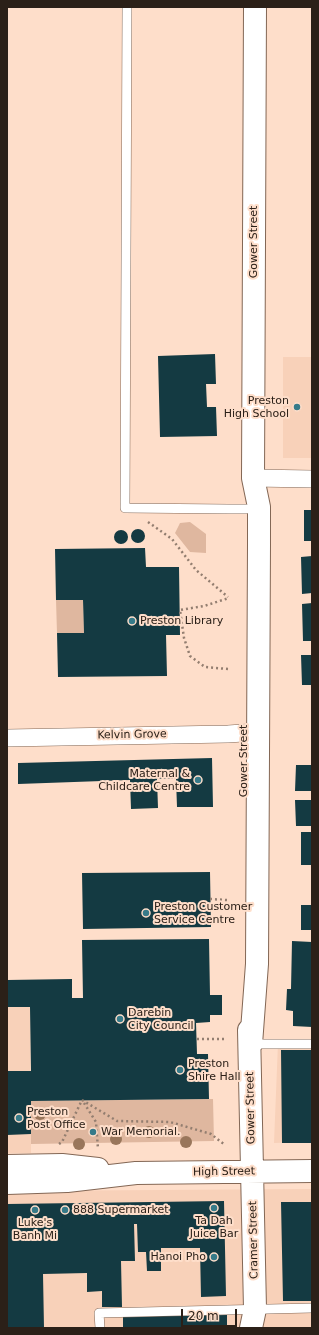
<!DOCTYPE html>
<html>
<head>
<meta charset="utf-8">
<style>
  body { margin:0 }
  #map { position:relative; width:319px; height:1335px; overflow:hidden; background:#fedeca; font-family:"DejaVu Sans",sans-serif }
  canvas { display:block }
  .frame { position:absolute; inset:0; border:8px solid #2b2018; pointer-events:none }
  .scale { position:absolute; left:181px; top:1309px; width:56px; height:18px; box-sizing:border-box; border:2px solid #2b2018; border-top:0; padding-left:5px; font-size:12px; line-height:14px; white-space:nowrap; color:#2b2018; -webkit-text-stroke:3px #fedeca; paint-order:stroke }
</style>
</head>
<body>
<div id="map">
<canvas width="319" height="1335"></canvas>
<div class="frame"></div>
<div class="scale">20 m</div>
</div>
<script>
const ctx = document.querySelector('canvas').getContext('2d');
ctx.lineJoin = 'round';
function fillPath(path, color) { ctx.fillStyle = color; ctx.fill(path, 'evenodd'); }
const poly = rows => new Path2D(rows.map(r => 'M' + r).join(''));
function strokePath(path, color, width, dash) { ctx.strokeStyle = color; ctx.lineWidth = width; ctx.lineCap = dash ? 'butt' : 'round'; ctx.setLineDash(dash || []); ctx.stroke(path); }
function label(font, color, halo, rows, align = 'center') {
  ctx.font = font + ' "DejaVu Sans",sans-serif'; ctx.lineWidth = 4; ctx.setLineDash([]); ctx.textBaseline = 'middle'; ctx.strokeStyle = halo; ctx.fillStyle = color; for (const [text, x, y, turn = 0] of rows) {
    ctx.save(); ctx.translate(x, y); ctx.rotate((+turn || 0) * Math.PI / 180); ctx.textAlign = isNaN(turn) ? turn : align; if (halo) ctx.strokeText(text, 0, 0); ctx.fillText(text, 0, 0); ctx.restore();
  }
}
const built = poly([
  [283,357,312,357,312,458,283,458],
  [7,1007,30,1007,31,1153,7,1153],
  [278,1043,312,1043,312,1142,274,1143],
  [312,1189,312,1328,7,1328,7,1191]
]);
const green = poly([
  [190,522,206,534,206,553,190,552,175,533,180,523],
  [56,600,83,600,84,633,57,633],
  [213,1099,214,1141,31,1144,31,1101]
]);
const building = poly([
  [215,354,216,384,206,384,207,407,216,407,217,436,160,437,158,356],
  [304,510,312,510,312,541,304,541],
  '131 536a7 7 0 1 1 14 0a7 7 0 1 1-14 0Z',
  '114 537a7 7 0 1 1 14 0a7 7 0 1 1-14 0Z',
  [145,548,146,567,179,567,180,635,166,635,167,676,58,677,57,633,84,633,83,600,56,600,55,549],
  [312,556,312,593,302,594,301,557],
  [312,603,312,641,303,641,302,604],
  [301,655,312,655,312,685,302,685],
  [212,758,213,807,177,807,176,779,157,779,158,808,131,809,130,780,18,784,18,763],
  [296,765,312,765,312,791,295,791],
  [295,800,312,800,312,826,296,826],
  [301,832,312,832,312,865,301,865],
  [210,872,211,927,83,929,82,873],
  [301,905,312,905,312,930,301,930],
  [209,939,210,995,222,995,222,1015,210,1015,210,1022,196,1023,197,1054,208,1054,209,1099,31,1101,31,1134,7,1135,7,1071,31,1071,30,1007,7,1007,7,980,72,979,72,998,83,998,82,940],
  [292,941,312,942,312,1027,293,1026,293,1011,286,1010,287,989,291,989],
  [281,1050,312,1050,312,1143,282,1143],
  [224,1201,226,1296,201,1297,200,1248,161,1248,161,1271,147,1271,146,1252,138,1252,137,1224,134,1224,135,1261,121,1261,122,1307,102,1307,102,1291,87,1292,87,1273,43,1274,44,1328,7,1328,7,1204],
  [281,1202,312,1202,312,1301,283,1301],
  [227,1315,227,1328,123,1328,123,1316]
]);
const path = poly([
  [148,522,172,539,196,570,228,597],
  [228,669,205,667,190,656,184,638,180,610,204,606,229,598],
  [210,899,227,900],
  [197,1039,226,1039],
  [82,1100,117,1121,170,1122,211,1134,225,1145],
  [84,1103,96,1122,98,1149],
  [59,1144,62,1142,82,1100]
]);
const lane = poly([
  [127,7,125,508,229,509,246,509],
  [251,1044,312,1044],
  [100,1328,99,1313,312,1308]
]);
const street = poly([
  [253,478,312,479],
  [7,738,228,734,258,732]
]);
const secondary = poly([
  [249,1030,255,1309,251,1328],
  [251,1044,257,964,259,544,259,507,253,478,255,7],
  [7,1166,62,1165,98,1169],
  [7,1183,67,1181,136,1173,312,1171]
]);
const trees = [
  [40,1114],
  [149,1132],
  [116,1139],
  [186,1142],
  [79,1144]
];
const markers = [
  [297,407,4,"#367a89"],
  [132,621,4,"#367a89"],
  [198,780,4,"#367a89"],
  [146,913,4,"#367a89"],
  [120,1019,4,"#367a89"],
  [180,1070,4,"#367a89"],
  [19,1118,4,"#367a89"],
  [93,1132,4,"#367a89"],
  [214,1208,4,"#367a89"],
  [35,1210,4,"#367a89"],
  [65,1210,4,"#367a89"],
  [214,1257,4,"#367a89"]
];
const streetNames = [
  ["Gower Street",254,242,-90],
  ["Kelvin Grove",132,735,-1],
  ["Gower Street",244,761,-90],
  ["Gower Street",251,1108,-91],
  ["High Street",224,1172,-1],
  ["Cramer Street",254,1240,-91]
];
const poiNames = [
  ["Preston",289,401,"right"],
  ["High School",289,414,"right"],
  ["Preston Library",140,621],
  ["Maternal &",190,774,"right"],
  ["Childcare Centre",190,787,"right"],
  ["Preston Customer",154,907],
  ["Service Centre",154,920],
  ["Darebin",128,1013],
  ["City Council",128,1026],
  ["Preston",188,1064],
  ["Shire Hall",188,1077],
  ["Preston",27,1112],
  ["Post Office",27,1125],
  ["War Memorial.",101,1132],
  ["888 Supermarket",73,1210],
  ["Ta Dah",214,1221,"center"],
  ["Juice Bar",214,1234,"center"],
  ["Luke's",35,1223,"center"],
  ["Banh Mi",35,1236,"center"],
  ["Hanoi Pho",206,1257,"right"]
];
fillPath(built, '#f8d1b9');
fillPath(green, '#dfb79f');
fillPath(building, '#143a42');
strokePath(lane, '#836755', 10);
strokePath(street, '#836755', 18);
strokePath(secondary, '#836755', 24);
strokePath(path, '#937e70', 2.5, [2, 3]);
strokePath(lane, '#fff', 9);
strokePath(street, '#fff', 17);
strokePath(secondary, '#fff', 22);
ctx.fillStyle = '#99765b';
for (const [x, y] of trees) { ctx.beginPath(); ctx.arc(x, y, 6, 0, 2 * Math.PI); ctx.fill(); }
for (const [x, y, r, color] of markers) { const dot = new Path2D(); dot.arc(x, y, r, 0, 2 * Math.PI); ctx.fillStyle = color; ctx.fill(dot); strokePath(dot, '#fedeca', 1.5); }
label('11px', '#2b2018', '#fedeca', streetNames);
label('11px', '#2b2018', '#fedeca', poiNames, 'left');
</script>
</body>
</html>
